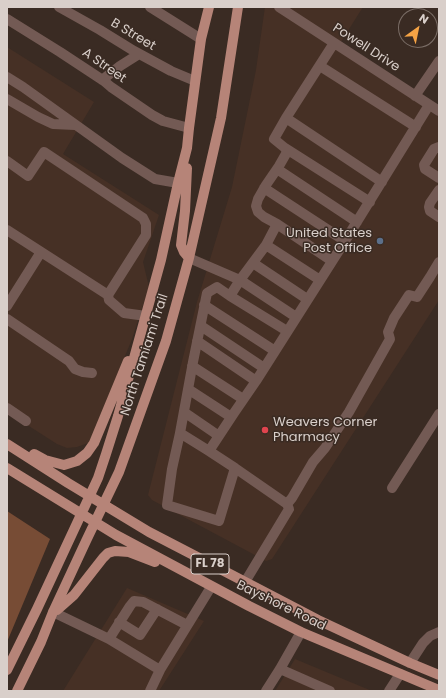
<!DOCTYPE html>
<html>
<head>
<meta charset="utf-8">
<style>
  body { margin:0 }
  #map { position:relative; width:446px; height:698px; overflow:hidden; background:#3a2b23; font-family:Poppins,sans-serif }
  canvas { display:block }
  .frame { position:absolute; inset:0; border:8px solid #d9cfca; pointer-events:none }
  .north { position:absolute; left:398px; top:8px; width:40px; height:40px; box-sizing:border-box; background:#3a2b23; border:1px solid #7a6d66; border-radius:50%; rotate:33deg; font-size:11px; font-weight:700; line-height:16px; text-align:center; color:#d9cfca }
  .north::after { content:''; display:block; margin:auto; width:14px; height:18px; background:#f5a345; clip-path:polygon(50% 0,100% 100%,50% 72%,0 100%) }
</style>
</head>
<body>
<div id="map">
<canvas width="446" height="698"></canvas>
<div class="frame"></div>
<div class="north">N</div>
</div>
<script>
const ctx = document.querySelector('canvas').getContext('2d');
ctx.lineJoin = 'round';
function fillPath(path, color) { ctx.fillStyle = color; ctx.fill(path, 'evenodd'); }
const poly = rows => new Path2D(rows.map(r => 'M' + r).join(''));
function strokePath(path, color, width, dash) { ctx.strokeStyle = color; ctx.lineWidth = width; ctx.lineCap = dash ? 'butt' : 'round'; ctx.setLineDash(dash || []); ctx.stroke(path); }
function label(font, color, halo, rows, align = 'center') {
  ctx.font = font + ' Poppins,sans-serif'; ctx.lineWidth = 3; ctx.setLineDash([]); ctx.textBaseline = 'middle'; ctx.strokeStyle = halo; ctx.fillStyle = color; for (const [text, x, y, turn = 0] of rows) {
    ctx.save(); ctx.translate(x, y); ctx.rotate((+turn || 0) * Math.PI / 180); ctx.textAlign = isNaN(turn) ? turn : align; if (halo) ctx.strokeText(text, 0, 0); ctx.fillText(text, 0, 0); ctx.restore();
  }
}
const built = poly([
  [265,7,363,7,339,45,412,99,439,117,439,300,272,559,266,561,152,500,148,495,197,302,232,187,256,70],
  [7,47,94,102,63,154,159,215,143,262,149,287,132,339,90,441,88,443,77,447,67,448,57,444,7,412],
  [127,588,204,621,159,691,63,691],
  [295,659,372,691,275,691]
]);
const green = poly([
  [7,511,50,539,7,642]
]);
const minor = poly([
  [59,7,100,30,134,51,171,71,195,81],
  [150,7,201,39],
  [279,7,439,111],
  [7,19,60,52,104,81,111,87,152,115,163,121,189,128],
  [320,66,416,127],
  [7,77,23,87,122,158,155,179,178,183],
  [102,80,120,66,139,54],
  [415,96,439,61],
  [7,99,38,117,53,124,75,125],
  [286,118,382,182],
  [439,147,434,149,424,165,425,169,439,178],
  [285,148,370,202],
  [7,161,28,176,44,152,143,218,146,224,146,235,108,295],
  [277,169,357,222],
  [264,188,345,241],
  [439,190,430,203,429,207,430,211,439,217],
  [277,224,332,261],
  [7,230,108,295,109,300,124,313,146,316],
  [266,245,320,280],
  [189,258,240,280,230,296,217,287,207,293,193,362,180,433,172,469,167,505,219,521,235,468,287,504,289,509,245,582],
  [253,263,307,299],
  [230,296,287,331],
  [204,305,275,351],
  [7,306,41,252],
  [296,317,240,280,266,245,277,224,264,217,258,212,256,206,258,199,266,185,279,166,287,152,285,148,274,139,286,118,334,43],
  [7,319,69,361,75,369,83,372,92,373],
  [201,326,264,368],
  [197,341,256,381],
  [192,366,243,399],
  [188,389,231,417],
  [7,408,26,421],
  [184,412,219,436],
  [180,433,209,451,234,413,256,381,345,241,429,105],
  [209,451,235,468],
  [392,488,439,414],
  [287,504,292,498,313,462,325,448,349,412,390,339,388,332,394,318,409,295,417,297,430,277,439,262],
  [53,612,109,639,160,670],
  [119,622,140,635,157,609],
  [109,639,130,606,134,601,143,602,187,625],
  [410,663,423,643,430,636,439,632],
  [280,669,330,691],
  [150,691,160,670,211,587],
  [266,691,280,669,301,632],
  [389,691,400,674]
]);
const major = poly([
  [187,168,185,211,181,245,184,252,189,258],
  [7,444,68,483,149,532,203,560,318,620,410,663,439,675],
  [34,454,45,460,64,465,77,461,87,453,94,443,128,361],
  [7,468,116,535,249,606,301,632,439,690],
  [57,610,74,595,103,558,108,553,115,551,129,552,155,562],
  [7,670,37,609,98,478,106,454,118,416,161,260,178,183,187,148,189,128,201,39,209,7],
  [17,691,41,642,53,612,86,541,119,472,166,341,189,258,221,118,238,7]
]);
const markers = [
  [380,241,4,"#5c6f8a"],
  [265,430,4,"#e0444e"]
];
const shields = [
  [210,564,38]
];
const shieldNames = [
  ["FL 78",210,564]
];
const streetNames = [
  ["B Street",133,35,31],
  ["Powell Drive",366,48,33],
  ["A Street",104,66,35],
  ["North Tamiami Trail",145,355,-72],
  ["Bayshore Road",281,606,26]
];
const poiNames = [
  ["United States",372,234],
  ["Post Office",372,249],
  ["Weavers Corner",273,423,"left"],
  ["Pharmacy",273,438,"left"]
];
fillPath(built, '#463025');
fillPath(green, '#774c35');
strokePath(minor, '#735a54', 10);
strokePath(major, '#b68478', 10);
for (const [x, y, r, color] of markers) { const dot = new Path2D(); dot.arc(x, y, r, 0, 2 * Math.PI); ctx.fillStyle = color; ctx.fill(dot); strokePath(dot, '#3a2b23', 1.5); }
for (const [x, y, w] of shields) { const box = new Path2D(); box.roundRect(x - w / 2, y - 10, w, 20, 3); ctx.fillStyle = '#3a2b23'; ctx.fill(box); strokePath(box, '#d9cfca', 1); }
label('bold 12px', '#d9cfca', null, shieldNames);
label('13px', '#d9cfca', '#3a2b23', streetNames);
label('13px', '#d9cfca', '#3a2b23', poiNames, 'right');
</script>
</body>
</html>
